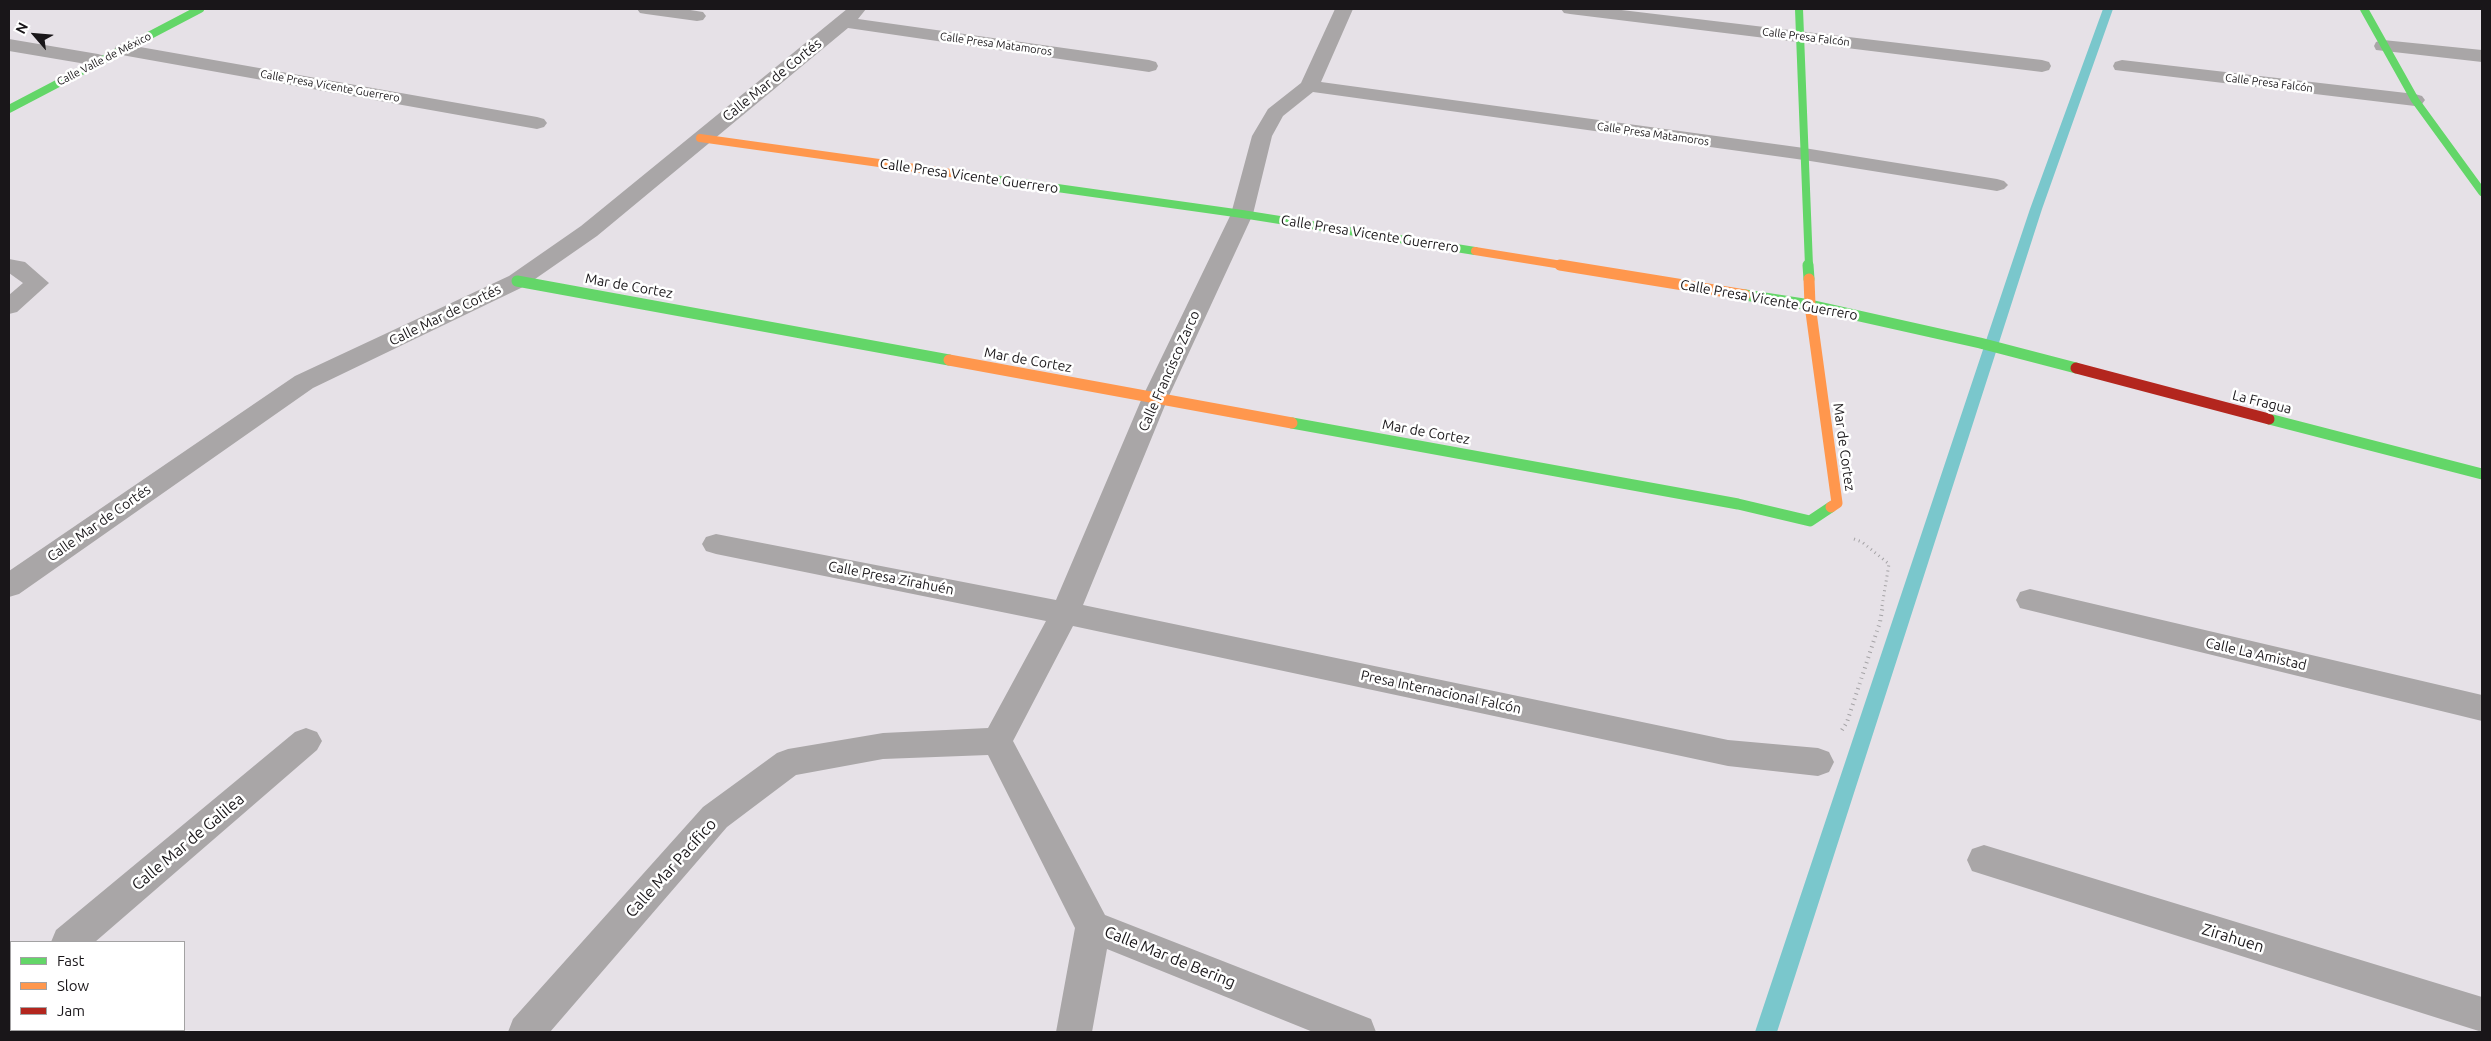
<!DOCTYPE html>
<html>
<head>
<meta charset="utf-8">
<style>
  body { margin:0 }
  #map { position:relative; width:2491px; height:1041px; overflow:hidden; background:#e6e1e7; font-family:Ubuntu,sans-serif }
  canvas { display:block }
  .frame { position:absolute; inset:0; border:10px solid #191619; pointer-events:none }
  .legend { position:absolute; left:10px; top:941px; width:175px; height:90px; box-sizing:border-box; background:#fff; border:1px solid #a3a2a3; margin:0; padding:6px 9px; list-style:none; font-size:15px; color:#191619 }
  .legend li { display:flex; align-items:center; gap:10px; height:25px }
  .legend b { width:25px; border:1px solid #a3a2a3 }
  .north { position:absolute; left:10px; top:10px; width:50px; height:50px; -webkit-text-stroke:4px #fff; paint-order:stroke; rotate:297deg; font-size:14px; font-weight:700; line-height:20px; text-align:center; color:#191619 }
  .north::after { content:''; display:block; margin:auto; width:18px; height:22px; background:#191619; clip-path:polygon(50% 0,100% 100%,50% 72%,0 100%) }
</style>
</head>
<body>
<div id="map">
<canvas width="2491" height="1041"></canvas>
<div class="frame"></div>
<ul class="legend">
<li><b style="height:6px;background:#63d668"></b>Fast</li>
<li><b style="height:6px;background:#ff974d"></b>Slow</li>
<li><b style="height:6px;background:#b3261e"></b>Jam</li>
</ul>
<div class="north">N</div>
</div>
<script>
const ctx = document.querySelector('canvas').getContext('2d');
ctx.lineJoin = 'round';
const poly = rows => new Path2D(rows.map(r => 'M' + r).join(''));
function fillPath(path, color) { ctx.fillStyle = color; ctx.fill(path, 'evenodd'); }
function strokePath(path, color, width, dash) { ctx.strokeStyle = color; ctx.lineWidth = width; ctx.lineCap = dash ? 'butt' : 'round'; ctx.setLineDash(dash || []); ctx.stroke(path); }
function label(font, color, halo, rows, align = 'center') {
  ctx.font = font + ' Ubuntu,sans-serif'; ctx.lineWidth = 5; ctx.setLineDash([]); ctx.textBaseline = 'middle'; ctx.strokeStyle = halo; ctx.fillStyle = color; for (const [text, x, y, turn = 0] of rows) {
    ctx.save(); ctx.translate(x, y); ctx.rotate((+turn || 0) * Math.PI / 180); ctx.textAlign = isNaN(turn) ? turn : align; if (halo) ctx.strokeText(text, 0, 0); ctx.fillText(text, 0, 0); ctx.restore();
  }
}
const stream = poly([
  [2103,9,2113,9,2042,209,1777,1032,1755,1032,2030,209,2103,9]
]);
const pathFar1 = poly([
  [1854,539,1862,542,1889,564,1882,606]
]);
const path = poly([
  [1842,730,1847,722,1880,622,1883,605]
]);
const street = poly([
  [637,9,684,9,703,12,706,16,703,20,697,21,646,14,640,13,637,9],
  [847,9,866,9,858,19,1149,60,1156,62,1158,66,1156,70,1149,72,848,28,597,236,525,286,313,388,19,594,9,597,9,571,295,376,509,276,581,226,847,9],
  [1335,9,1353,9,1321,82,1804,148,1997,179,2004,181,2008,185,2004,189,1997,191,1804,160,1313,92,1283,116,1272,136,1253,214,1168,398,1083,605,1728,740,1818,748,1829,752,1834,762,1829,772,1818,776,1728,766,1073,626,1013,741,1105,915,1371,1019,1376,1032,1313,1032,1107,949,1092,1032,1056,1032,1075,928,988,755,883,759,796,775,727,827,550,1032,508,1032,513,1019,703,807,777,753,788,749,883,733,988,728,1046,621,716,554,706,551,702,544,706,537,716,534,1056,600,1142,398,1231,214,1252,136,1268,109,1301,83,1335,9],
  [1561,9,1613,9,2042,60,2049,62,2051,66,2049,70,2042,72,1570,14,1564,13,1561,9],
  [9,39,98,54,105,56,107,60,105,64,98,66,9,51,9,39],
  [2383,40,2482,50,2482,62,2376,50,2374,46,2376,42,2383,40],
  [123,44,537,117,544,119,547,123,544,127,537,129,116,54,114,50,116,46,123,44],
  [2122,60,2415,94,2422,96,2425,100,2422,104,2415,106,2115,70,2113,66,2115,62,2122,60],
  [9,259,25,262,49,283,17,312,9,314,9,295,23,283,9,273,9,259],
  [2030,589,2482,695,2482,721,2020,608,2016,600,2020,592,2030,589],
  [306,728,317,732,322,741,317,750,95,942,51,942,56,930,295,732,306,728],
  [1984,845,2482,997,2482,1032,1972,871,1967,860,1972,849,1984,845],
  [11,974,11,1011,9,1012,9,975,11,974]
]);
const fastFar1 = poly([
  [1799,9,1809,266],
  [2364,9,2415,100,2482,192],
  [9,109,200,9],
  [965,175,1242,214,1475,251]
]);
const fast = poly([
  [1808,265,1809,279],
  [517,281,949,360],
  [1745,295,1810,305,1980,343,2076,368],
  [2269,419,2482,474],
  [1292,423,1738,504,1810,521,1831,507]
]);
const slowFar1 = poly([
  [700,138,965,175],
  [1475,251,1568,266]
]);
const slow = poly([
  [1560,265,1745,295],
  [1809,279,1810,305,1837,503,1831,507],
  [949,360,1292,423]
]);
const jam = poly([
  [2076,368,2269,419]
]);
const farStreetnames = [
  ["Calle Presa Falcón",1806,37,7],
  ["Calle Presa Matamoros",996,44,8],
  ["Calle Valle de México",104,59,-27],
  ["Calle Presa Falcón",2269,83,7],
  ["Calle Presa Vicente Guerrero",330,86,10],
  ["Calle Presa Matamoros",1653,134,8]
];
const streetNames = [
  ["Calle Mar de Cortés",772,80,-39],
  ["Calle Presa Vicente Guerrero",969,176,8],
  ["Calle Presa Vicente Guerrero",1370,234,9],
  ["Mar de Cortez",629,286,10],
  ["Calle Presa Vicente Guerrero",1769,300,10],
  ["Calle Mar de Cortés",445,315,-26],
  ["Mar de Cortez",1028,360,10],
  ["Calle Francisco Zarco",1169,371,-66],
  ["La Fragua",2262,402,14],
  ["Mar de Cortez",1426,432,10],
  ["Mar de Cortez",1844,447,82],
  ["Calle Mar de Cortés",99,523,-35],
  ["Calle Presa Zirahuén",891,578,11],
  ["Calle La Amistad",2256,654,13],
  ["Presa Internacional Falcón",1441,692,12]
];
const nearStreetnames = [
  ["Calle Mar de Galilea",188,842,-40],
  ["Calle Mar Pacífico",671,868,-48],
  ["Zirahuen",2233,938,17],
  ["Calle Mar de Bering",1170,957,22]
];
fillPath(stream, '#7ac7cc');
strokePath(pathFar1, '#a5a3a6', 3, [1, 4]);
strokePath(path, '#a5a3a6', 4, [1, 4.5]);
fillPath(street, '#a9a6a7');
strokePath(fastFar1, '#63d668', 8);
strokePath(fast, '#63d668', 11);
strokePath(slowFar1, '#ff974d', 8);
strokePath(slow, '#ff974d', 11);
strokePath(jam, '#b3261e', 11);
label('11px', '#191619', '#fff', farStreetnames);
label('14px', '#191619', '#fff', streetNames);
label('16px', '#191619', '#fff', nearStreetnames);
</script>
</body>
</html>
